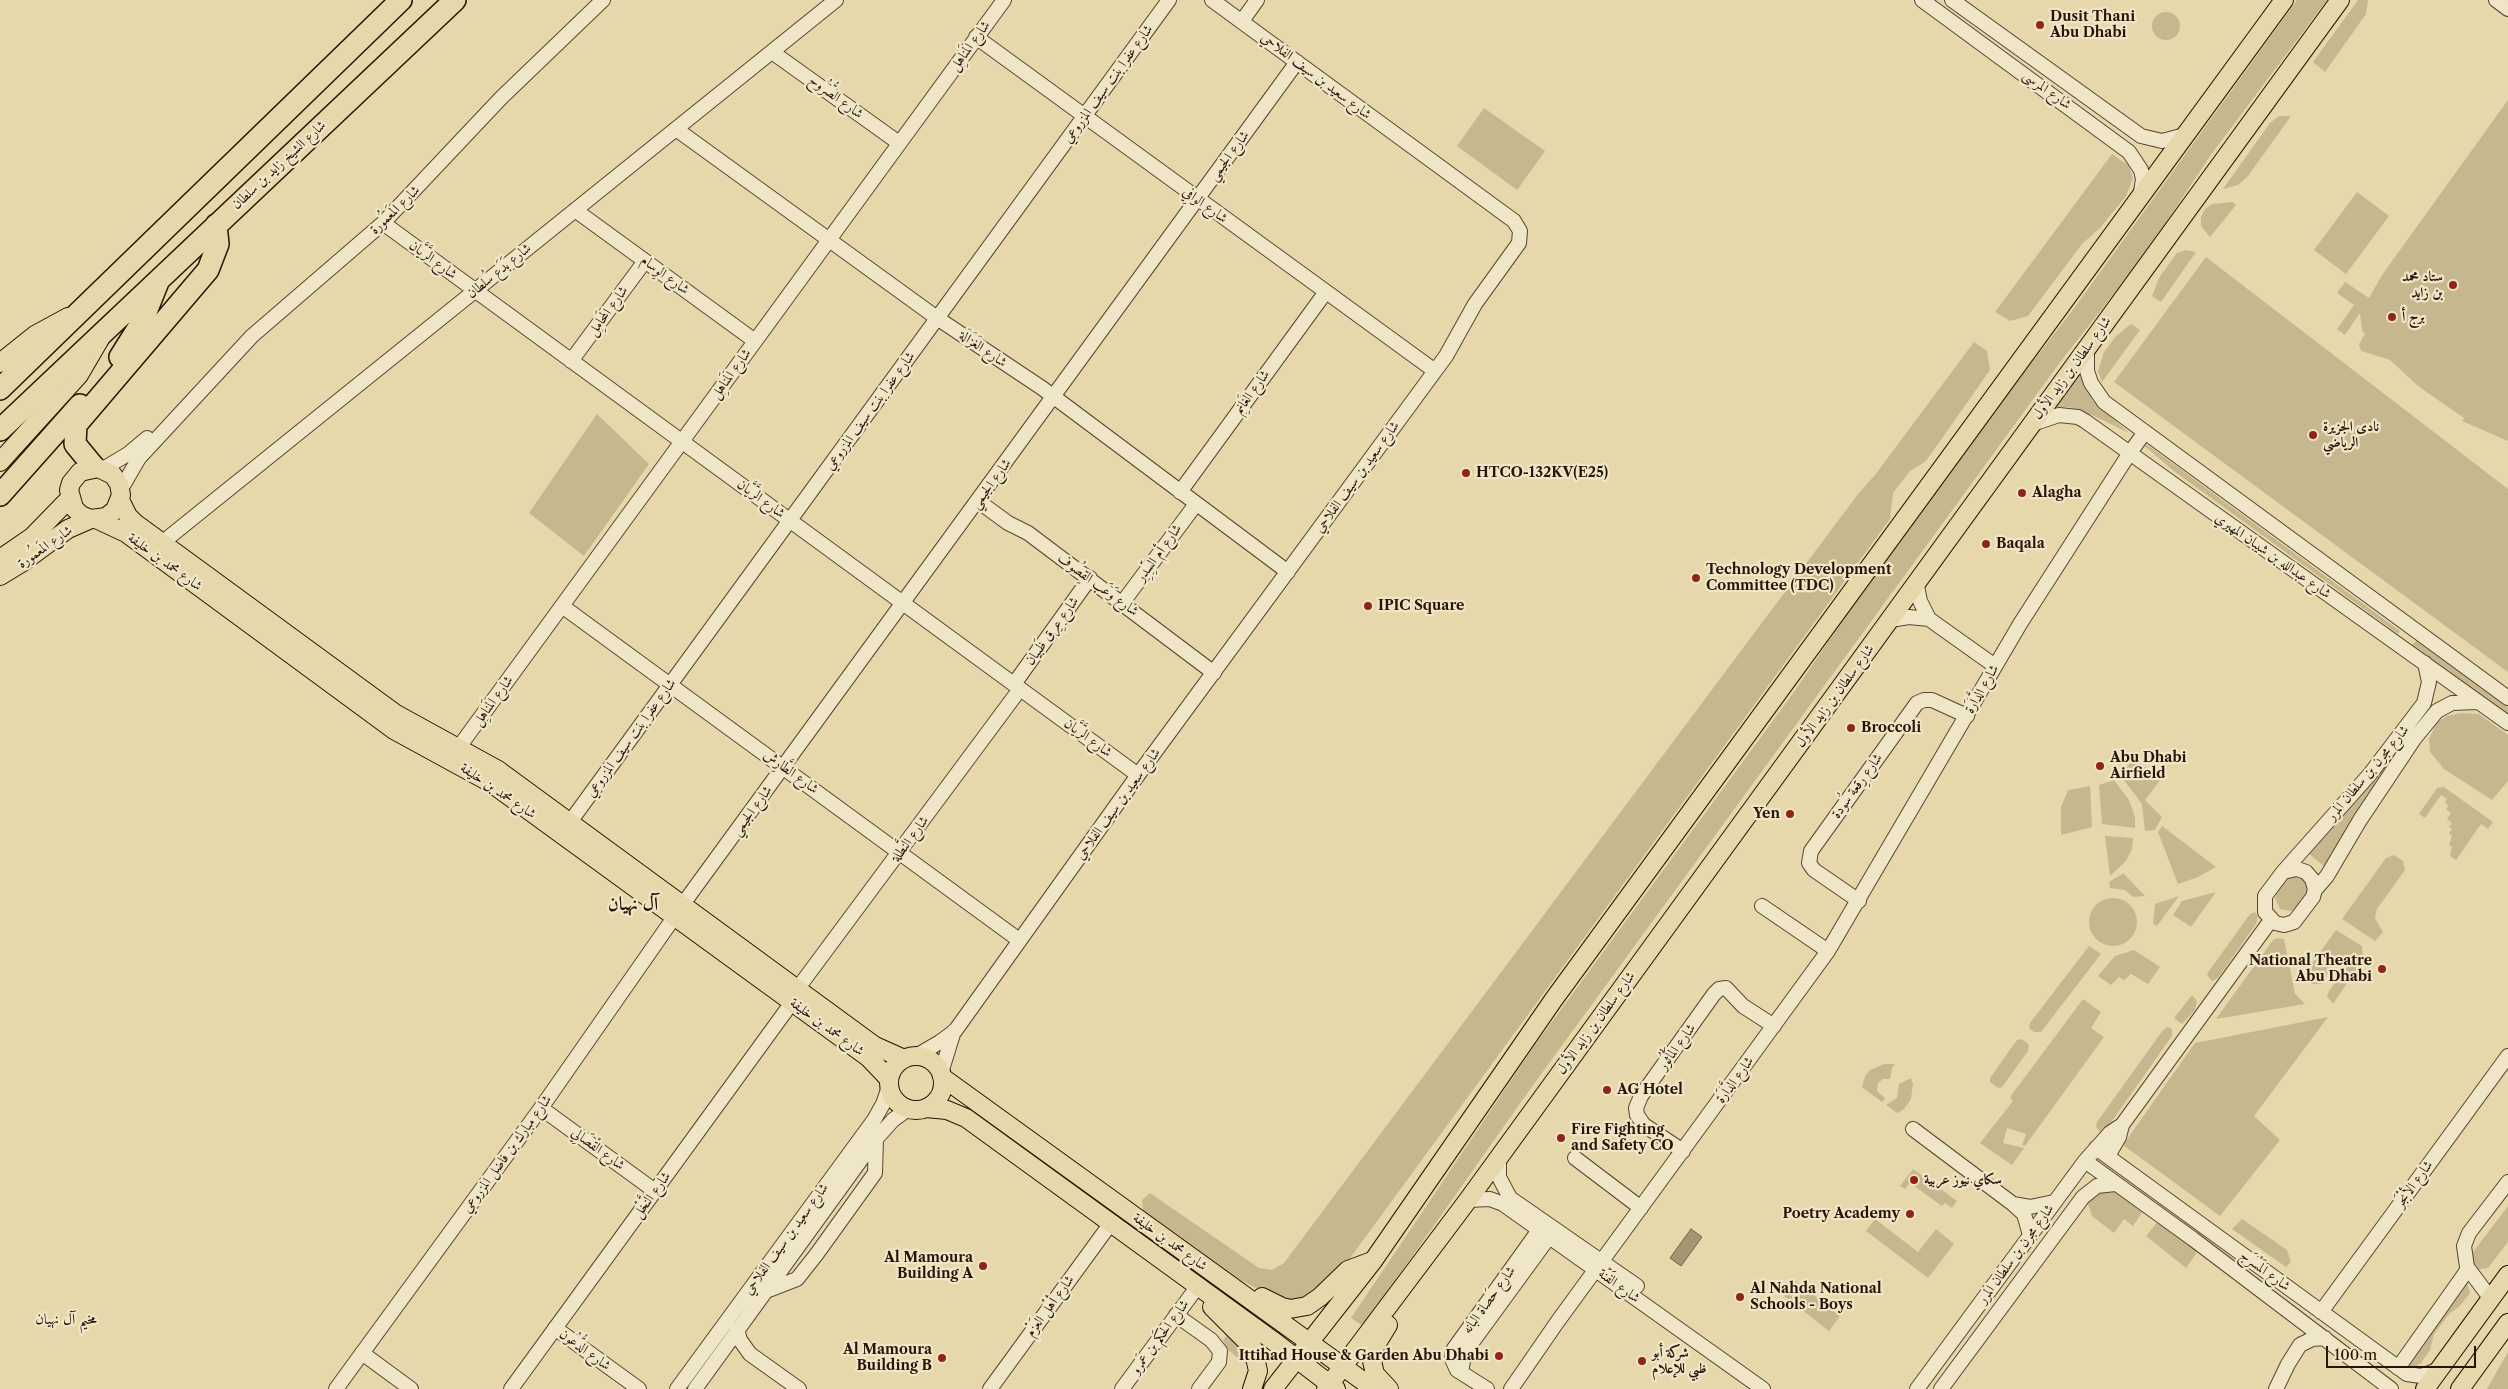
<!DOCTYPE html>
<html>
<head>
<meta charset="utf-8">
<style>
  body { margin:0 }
  #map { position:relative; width:2508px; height:1389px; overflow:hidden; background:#e7d8ab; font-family:"Libre Caslon Text",serif }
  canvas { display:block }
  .scale { position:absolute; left:2326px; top:1346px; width:150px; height:22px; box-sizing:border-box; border:2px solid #281405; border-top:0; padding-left:6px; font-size:15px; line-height:18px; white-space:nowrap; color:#281405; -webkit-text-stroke:4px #efe6c8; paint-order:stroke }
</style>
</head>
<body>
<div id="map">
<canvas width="2508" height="1389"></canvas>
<div class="scale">100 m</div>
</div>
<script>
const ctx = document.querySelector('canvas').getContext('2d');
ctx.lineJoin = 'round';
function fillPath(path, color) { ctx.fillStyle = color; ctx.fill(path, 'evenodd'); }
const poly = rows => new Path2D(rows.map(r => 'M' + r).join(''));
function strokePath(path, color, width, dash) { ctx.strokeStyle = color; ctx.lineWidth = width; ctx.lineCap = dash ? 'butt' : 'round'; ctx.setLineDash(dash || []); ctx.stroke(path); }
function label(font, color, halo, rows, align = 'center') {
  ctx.font = font + ' "Libre Caslon Text",Amiri,serif'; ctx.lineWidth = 4.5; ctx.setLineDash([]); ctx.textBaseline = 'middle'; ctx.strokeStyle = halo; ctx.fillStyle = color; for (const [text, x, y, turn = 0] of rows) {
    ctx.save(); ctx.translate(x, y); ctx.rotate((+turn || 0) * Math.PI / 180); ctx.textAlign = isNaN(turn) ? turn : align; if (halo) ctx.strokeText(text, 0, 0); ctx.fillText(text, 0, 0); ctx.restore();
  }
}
const green = poly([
  [2297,0,2327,0,2210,156,2146,253,2061,361,1531,1088,1363,1326,1351,1318,1532,1049,1794,692,1885,558,1977,433,2072,311],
  [2358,0,2368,0,2366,14,2325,72,2313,62],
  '2152 26a14 14 0 1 1 28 0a14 14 0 1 1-28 0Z',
  [2508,100,2508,441,2462,421,2464,418,2418,386,2390,360,2361,351,2359,344,2365,334,2362,331,2360,313,2345,335,2337,329,2354,305,2337,293,2345,282,2369,298,2382,275],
  [1484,108,1545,151,1517,190,1457,146],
  [2279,116,2291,116,2248,176,2238,185,2223,189,2270,123],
  [2112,154,2129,166,2133,178,2126,196,2100,228,2082,244,2028,316,2010,321,1995,312],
  [2357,192,2389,216,2346,274,2314,250],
  [2233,202,2236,205,2210,237,2201,226,2201,217,2205,209,2212,204],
  [2186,250,2196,252,2161,302,2152,296,2159,278,2177,253],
  [2206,257,2508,489,2508,672,2114,382],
  [2131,324,2140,330,2102,382,2098,371,2104,352,2116,336],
  [1974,342,1987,351,1990,370,1926,461,1910,471,1893,493,1890,519,1348,1261,1298,1303,1266,1293,1236,1278,1143,1211,1142,1200,1150,1193,1259,1268,1272,1270,1284,1263,1858,494,1875,475],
  [2081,374,2092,400,2129,433,2094,416,2069,407,2056,407],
  [597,414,649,464,584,556,529,513],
  [2141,443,2149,446,2400,631,2398,634,2174,471],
  [2417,640,2508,707,2508,716,2415,648,2412,645],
  [2461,713,2479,714,2508,735,2508,781,2492,800,2444,769,2430,752,2429,739,2437,722,2447,716],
  [2408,734,2411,736,2370,791,2325,867,2308,853,2358,798],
  [2134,759,2161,779,2145,800,2162,817,2155,830,2145,831,2142,804,2120,775],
  [2114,780,2129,800,2135,817,2135,828,2102,824,2099,785],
  [2090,786,2092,827,2061,835,2061,807,2068,790],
  [2444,787,2493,822,2488,829,2481,824,2456,860,2450,856,2452,847,2449,845,2452,836,2449,833,2452,829,2449,827,2452,823,2447,819,2451,813,2446,809,2449,805,2445,803,2447,799,2441,795,2425,818,2419,814,2437,788],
  [2162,826,2216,867,2198,877,2178,884,2158,832],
  [2105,836,2133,838,2132,849,2126,861,2110,876],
  [2394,855,2403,861,2405,870,2377,909,2375,918,2383,932,2375,941,2342,919,2386,858],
  [2124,873,2124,874,2145,896,2133,897,2125,890,2110,888,2109,882],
  [2306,873,2312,892,2300,907,2291,911,2280,909,2275,898,2278,889,2287,876],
  [2216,892,2191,927,2173,915,2182,901],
  [2179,896,2157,926,2153,924,2155,904],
  '2089 922a24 24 0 1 1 48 0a24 24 0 1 1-48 0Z',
  [2255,912,2258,917,2256,924,2218,978,2212,981,2207,975,2209,971,2250,914],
  [2336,930,2362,946,2364,965,2357,956,2343,958,2331,967,2322,984,2312,984,2304,975],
  [2278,938,2284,939,2295,994,2305,1004,2216,1019,2273,940],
  [2089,946,2101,954,2041,1032,2034,1032,2029,1028,2030,1023],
  [2134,950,2160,967,2148,984,2131,974,2124,980,2119,977,2111,985,2098,976,2115,956],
  [2352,965,2356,967,2358,971,2357,978,2347,983,2333,1004,2327,996,2329,991,2346,967],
  [2192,995,2197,1001,2195,1010,2182,1024,2174,1018],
  [2083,999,2101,1012,2091,1028,2104,1037,2025,1146,2022,1145,2026,1134,2007,1128,2003,1143,2024,1148,2012,1165,1980,1143,2013,1101,2010,1097],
  [2328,1017,2254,1116,2280,1140,2220,1216,2123,1145,2195,1043],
  [2168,1027,2172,1029,2172,1036,2107,1128,2100,1132,2096,1127,2097,1122,2163,1030],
  [2022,1039,2029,1045,2028,1051,2002,1087,1998,1088,1990,1082,1990,1078,2017,1040],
  [1884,1064,1895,1064,1892,1068,1890,1079,1883,1079,1878,1083,1877,1091,1885,1098,1882,1102,1862,1087,1865,1076,1870,1070],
  [1911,1078,1913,1084,1911,1099,1904,1109,1897,1113,1886,1105,1897,1098,1899,1084],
  [1913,1169,1957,1201,1952,1208,1945,1203,1942,1206,1910,1183,1905,1189,1900,1186],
  [2108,1182,2145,1208,2133,1226,2124,1219,2114,1233,2092,1216,2088,1204,2094,1188],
  [2508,1206,2508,1242,2488,1268,2476,1270,2470,1256],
  [1875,1219,1918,1252,1936,1229,1954,1244,1928,1278,1866,1231],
  [2160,1219,2198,1246,2196,1254,2186,1268,2146,1236],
  [2242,1219,2287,1250,2291,1262,2286,1267,2232,1229],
  [1796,1281,1840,1316,1829,1331,1784,1296],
  [2467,1282,2470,1293,2459,1307,2450,1313,2434,1334,2430,1350,2421,1363,2413,1368,2410,1367,2409,1363],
  [1229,1332,1252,1357,1246,1364,1228,1350,1223,1340],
  [2508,1352,2508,1389,2487,1389]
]);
const water = poly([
  [1691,1229,1702,1237,1681,1266,1670,1258,1691,1229]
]);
const minor = poly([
  [1922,0,2129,152,2141,170,2143,179,2140,198],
  [1952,0,2141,136,2162,141,2185,135],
  [2496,0,2508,9],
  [1242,21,1257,0],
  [976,37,1435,371],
  [772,52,899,143],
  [676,129,937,318,1042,388,1288,572],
  [575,210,755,341],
  [383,223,1138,775],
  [2087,346,2087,371,2091,383,2104,402,2508,698],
  [571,361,645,261],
  [2032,424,2059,415,2078,417,2085,421,2508,723],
  [103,469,128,454,147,438],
  [121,489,139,458,252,336,383,223,501,98,603,0],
  [1180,492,1325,293],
  [978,501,1008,523,1028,533,1214,673],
  [163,542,836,0],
  [1916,581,1920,601,1929,619,1995,666],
  [1123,602,1196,504],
  [562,606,1019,940],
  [1890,620,1909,617,1929,619],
  [1014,684,1090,578],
  [459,747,1004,0],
  [570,822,1169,0],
  [2297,869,2306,872,2312,879,2315,889,2313,897,2294,922,2284,925,2275,923,2265,912,2265,896,2283,872,2297,869],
  [2283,872,2370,774,2424,703,2429,682,2425,663],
  [2315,890,2327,876,2360,820,2414,739,2437,711,2452,703,2477,702],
  [1859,901,1814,870,1809,863,1811,851,1917,703,1924,700,1932,700,1967,716],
  [683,904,1297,62],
  [1762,906,1828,951],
  [798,988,1020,689],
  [916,1056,940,1042,955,1031,1138,775,1446,356,1475,304,1519,243,1520,231,1514,221,1212,0],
  [941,1073,954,1031],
  [541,1108,655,1191],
  [1913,1129,2013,1204,2024,1214,2030,1235],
  [2096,1148,2407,1374,2421,1376,2440,1369],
  [1683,1151,1644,1125,1637,1115,1636,1108,1641,1096,1714,994,1719,989,1726,988,1743,1006,1774,1026],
  [1499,1156,1499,1177,1510,1198,1637,1286],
  [2108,1156,2119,1137,2122,1125,2271,920],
  [1575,1158,1641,1208],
  [2085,1161,2193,1239,2391,1389],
  [1468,1200,1490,1199,1503,1204,1763,1389],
  [2013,1204,2030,1207,2054,1202],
  [766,1291,797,1279,816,1255,875,1173,876,1139],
  [2491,1299,2467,1267,2464,1246,2469,1233,2508,1182],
  [2321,1312,2508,1056],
  [1176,1315,1211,1340,1220,1351,1219,1362,1199,1389],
  [555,1328,639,1389],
  [737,1329,740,1340,750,1354,799,1389],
  [362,1353,411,1389],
  [2398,1368,2468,1269],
  [1461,1372,1464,1356,1468,1348,1549,1237],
  [336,1389,541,1108,675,916],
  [511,1389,793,1001],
  [677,1389,874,1120,883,1104,889,1087],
  [695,1389,876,1139,893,1120,908,1109],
  [990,1389,1111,1223],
  [1122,1389,1198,1286],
  [1487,1389,1457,1370,1452,1359,1453,1350,1539,1230],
  [1511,1389,1558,1321,1828,951,2020,624,2129,454,2145,432],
  [1917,1389,2085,1161,2110,1133,2122,1125],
  [1941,1389,2083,1197,2097,1186,2115,1184],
  [2276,1389,2288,1364,2300,1345,2312,1339,2325,1338]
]);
const major = poly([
  [0,363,35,335,68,317],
  [0,462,79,375,100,339],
  [120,500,128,516,135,523,396,714,498,770,875,1046,904,1059],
  [96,519,126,533,394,730,491,783,869,1058,889,1079],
  [0,559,32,537,70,498],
  [0,576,23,562,68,529,91,519,106,517,115,510,121,495,119,484,113,475,98,468,80,472,71,483,69,490,74,508,81,515,91,519],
  '889 1083a27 27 0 1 1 54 0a27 27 0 1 1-54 0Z',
  [942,1077,1374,1389],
  [926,1108,947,1110,966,1118,1272,1340,1336,1389],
  [1262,1297,1282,1307,1290,1309,1307,1306,1320,1297,1348,1270,1372,1261],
  [1212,1307,1253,1348,1258,1371,1252,1389],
  [1388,1325,1374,1348,1372,1361,1375,1374,1389,1389],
  [1273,1389,1373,1261,1554,999,2284,0],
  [1326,1389,1468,1200,2340,0],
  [2425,1389,2508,1275],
  [2460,1389,2508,1323]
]);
const highway = poly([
  [120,357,142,322,158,282],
  [0,389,401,0],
  [0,430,455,0],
  [94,467,75,444,76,425,208,270,218,244,216,225],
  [0,495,80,405]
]);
const markers = [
  [2040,25,5,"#8f2418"],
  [2453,285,5,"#8f2418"],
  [2392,317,5,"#8f2418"],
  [2313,435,5,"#8f2418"],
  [1466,473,5,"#8f2418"],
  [2022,493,5,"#8f2418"],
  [1986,544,5,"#8f2418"],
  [1696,578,5,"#8f2418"],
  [1368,606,5,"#8f2418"],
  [1851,728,5,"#8f2418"],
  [2100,766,5,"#8f2418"],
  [1790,814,5,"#8f2418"],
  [2382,969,5,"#8f2418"],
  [1607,1090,5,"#8f2418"],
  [1561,1138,5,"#8f2418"],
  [1914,1180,5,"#8f2418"],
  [1910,1214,5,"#8f2418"],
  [983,1266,5,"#8f2418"],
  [1740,1297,5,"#8f2418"],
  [1499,1356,5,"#8f2418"],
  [942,1358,5,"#8f2418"],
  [1642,1361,5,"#8f2418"]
];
const poiNames = [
  ["Dusit Thani",2050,17],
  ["Abu Dhabi",2050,33],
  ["ستاد محمد",2443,277,"right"],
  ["بن زايد",2443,293,"right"],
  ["برج أ",2402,317],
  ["نادى الجزيرة",2323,427],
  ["الرياضي",2323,443],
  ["HTCO-132KV(E25)",1476,473],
  ["Alagha",2032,493],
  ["Baqala",1996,544],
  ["Technology Development",1706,570],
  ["Committee (TDC)",1706,586],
  ["IPIC Square",1378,606],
  ["Broccoli",1861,728],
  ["Abu Dhabi",2110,758],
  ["Airfield",2110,774],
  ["Yen",1780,814,"right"],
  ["National Theatre",2372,961,"right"],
  ["Abu Dhabi",2372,977,"right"],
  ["AG Hotel",1617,1090],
  ["Fire Fighting",1571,1130],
  ["and Safety CO",1571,1146],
  ["سكاي نيوز عربية",1924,1180],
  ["Poetry Academy",1900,1214,"right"],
  ["Al Mamoura",973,1258,"right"],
  ["Building A",973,1274,"right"],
  ["Al Nahda National",1750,1289],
  ["Schools - Boys",1750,1305],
  ["Al Mamoura",932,1350,"right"],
  ["Building B",932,1366,"right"],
  ["شركة أبو",1652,1353],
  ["ظبي للإعلام",1652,1369],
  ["Ittihad House & Garden Abu Dhabi",1489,1356,"right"]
];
const streetNames = [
  ["شارع المَناهِل",970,46,-54],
  ["شارع سعيد بن سيف الفلاحي",1316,76,37],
  ["شارع عفرا بنت سيف المزروعي",1108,84,-54],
  ["شارع المرسى",2047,90,36],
  ["شارع الصُّرُوح",836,97,36],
  ["شارع الجيمي",1229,156,-54],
  ["شارع الشيخ زايد بن سلطان",279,165,-43],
  ["شارع الوافِي",1205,205,36],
  ["شارع المَعمُورة",395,210,-44],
  ["شارع الرَّيَّان",433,260,36],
  ["شارع بَدَع سُلطان",499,271,-39],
  ["شارع الوِسام",665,275,36],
  ["شارع المَحامِل",608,311,-54],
  ["شارع الغَزَالَة",983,349,34],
  ["شارع سلطان بن زايد الأول",2072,368,-54],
  ["شارع المَناهِل",731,374,-54],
  ["شارع الغَانِم",1252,392,-54],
  ["شارع عفرا بنت سيف المزروعي",870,411,-54],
  ["شارع سعيد بن سيف الفلاحي",1357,477,-54],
  ["شارع الجيمي",991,484,-54],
  ["شارع الرَّيَّان",761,499,36],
  ["شارع المَعمُورة",45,547,-35],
  ["شارع أم السِّدِر",1159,553,-54],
  ["شارع عبدالله بن شيبان المهيري",2273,556,35],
  ["شارع محمد بن خليفة",165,562,36],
  ["شارع وَعَب القِصُوف",1098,585,36],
  ["شارع عِرق ظَبيان",1052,631,-54],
  ["شارع الدَّارَة",1982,689,-60],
  ["شارع سلطان بن زايد الأول",1835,696,-54],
  ["شارع المَناهِل",493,701,-54],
  ["شارع عفرا بنت سيف المزروعي",631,738,-54],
  ["شارع الرَّيَّان",1088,738,36],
  ["شارع الطَّارِش",791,772,36],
  ["شارع مجرن بن سلطان المرر",2368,773,-50],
  ["شارع رِقعة سُودة",1857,786,-54],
  ["شارع محمد بن خليفة",498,791,34],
  ["شارع سعيد بن سيف الفلاحي",1118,804,-54],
  ["شارع الجيمي",752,811,-54],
  ["شارع النَّطلة",910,839,-54],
  ["شارع سلطان بن زايد الأول",1596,1023,-54],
  ["شارع محمد بن خليفة",827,1027,36],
  ["شارع المَأْثُور",1677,1047,-54],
  ["شارع الدَّارَة",1735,1080,-54],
  ["شارع القْصَالِي",598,1149,36],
  ["شارع مبارك بن فاضل المزروعي",507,1154,-54],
  ["شارع الأبْجَر",2414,1184,-54],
  ["شارع النَّخْل",652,1195,-54],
  ["شارع سعيد بن سيف الفلاحي",786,1239,-54],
  ["شارع محمد بن خليفة",1170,1242,36],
  ["شارع مجرن بن سلطان المرر",2016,1254,-54],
  ["شارع المَسْرَج",2265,1271,36],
  ["شارع الفَنّة",1619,1286,36],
  ["شارع حَصاة البانه",1489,1300,-54],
  ["شارع أهْل العَزْم",1050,1306,-54],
  ["شارع الحكَم بن عَمرو",1160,1337,-54],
  ["شارع الدُّعُون",585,1350,36]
];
const neighbourhoodNames = [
  ["مخيم آل نهيان",66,1320]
];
const districtNames = [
  ["آل نهيان",633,905]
];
fillPath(green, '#c7b78f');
fillPath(water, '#a69573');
strokePath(water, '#746147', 1);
strokePath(minor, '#58452e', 16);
strokePath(major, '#281405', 20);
strokePath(highway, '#281405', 24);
strokePath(minor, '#efe6c8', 14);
strokePath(major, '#e7d8ab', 18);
strokePath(highway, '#e7d8ab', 21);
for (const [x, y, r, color] of markers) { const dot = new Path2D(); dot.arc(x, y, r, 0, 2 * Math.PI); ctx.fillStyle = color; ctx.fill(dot); strokePath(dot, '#efe6c8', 2); }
label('bold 14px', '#281405', '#efe6c8', poiNames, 'left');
label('14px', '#281405', '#efe6c8', streetNames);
label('15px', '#281405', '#efe6c8', neighbourhoodNames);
label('bold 19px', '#281405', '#efe6c8', districtNames);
</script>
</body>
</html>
